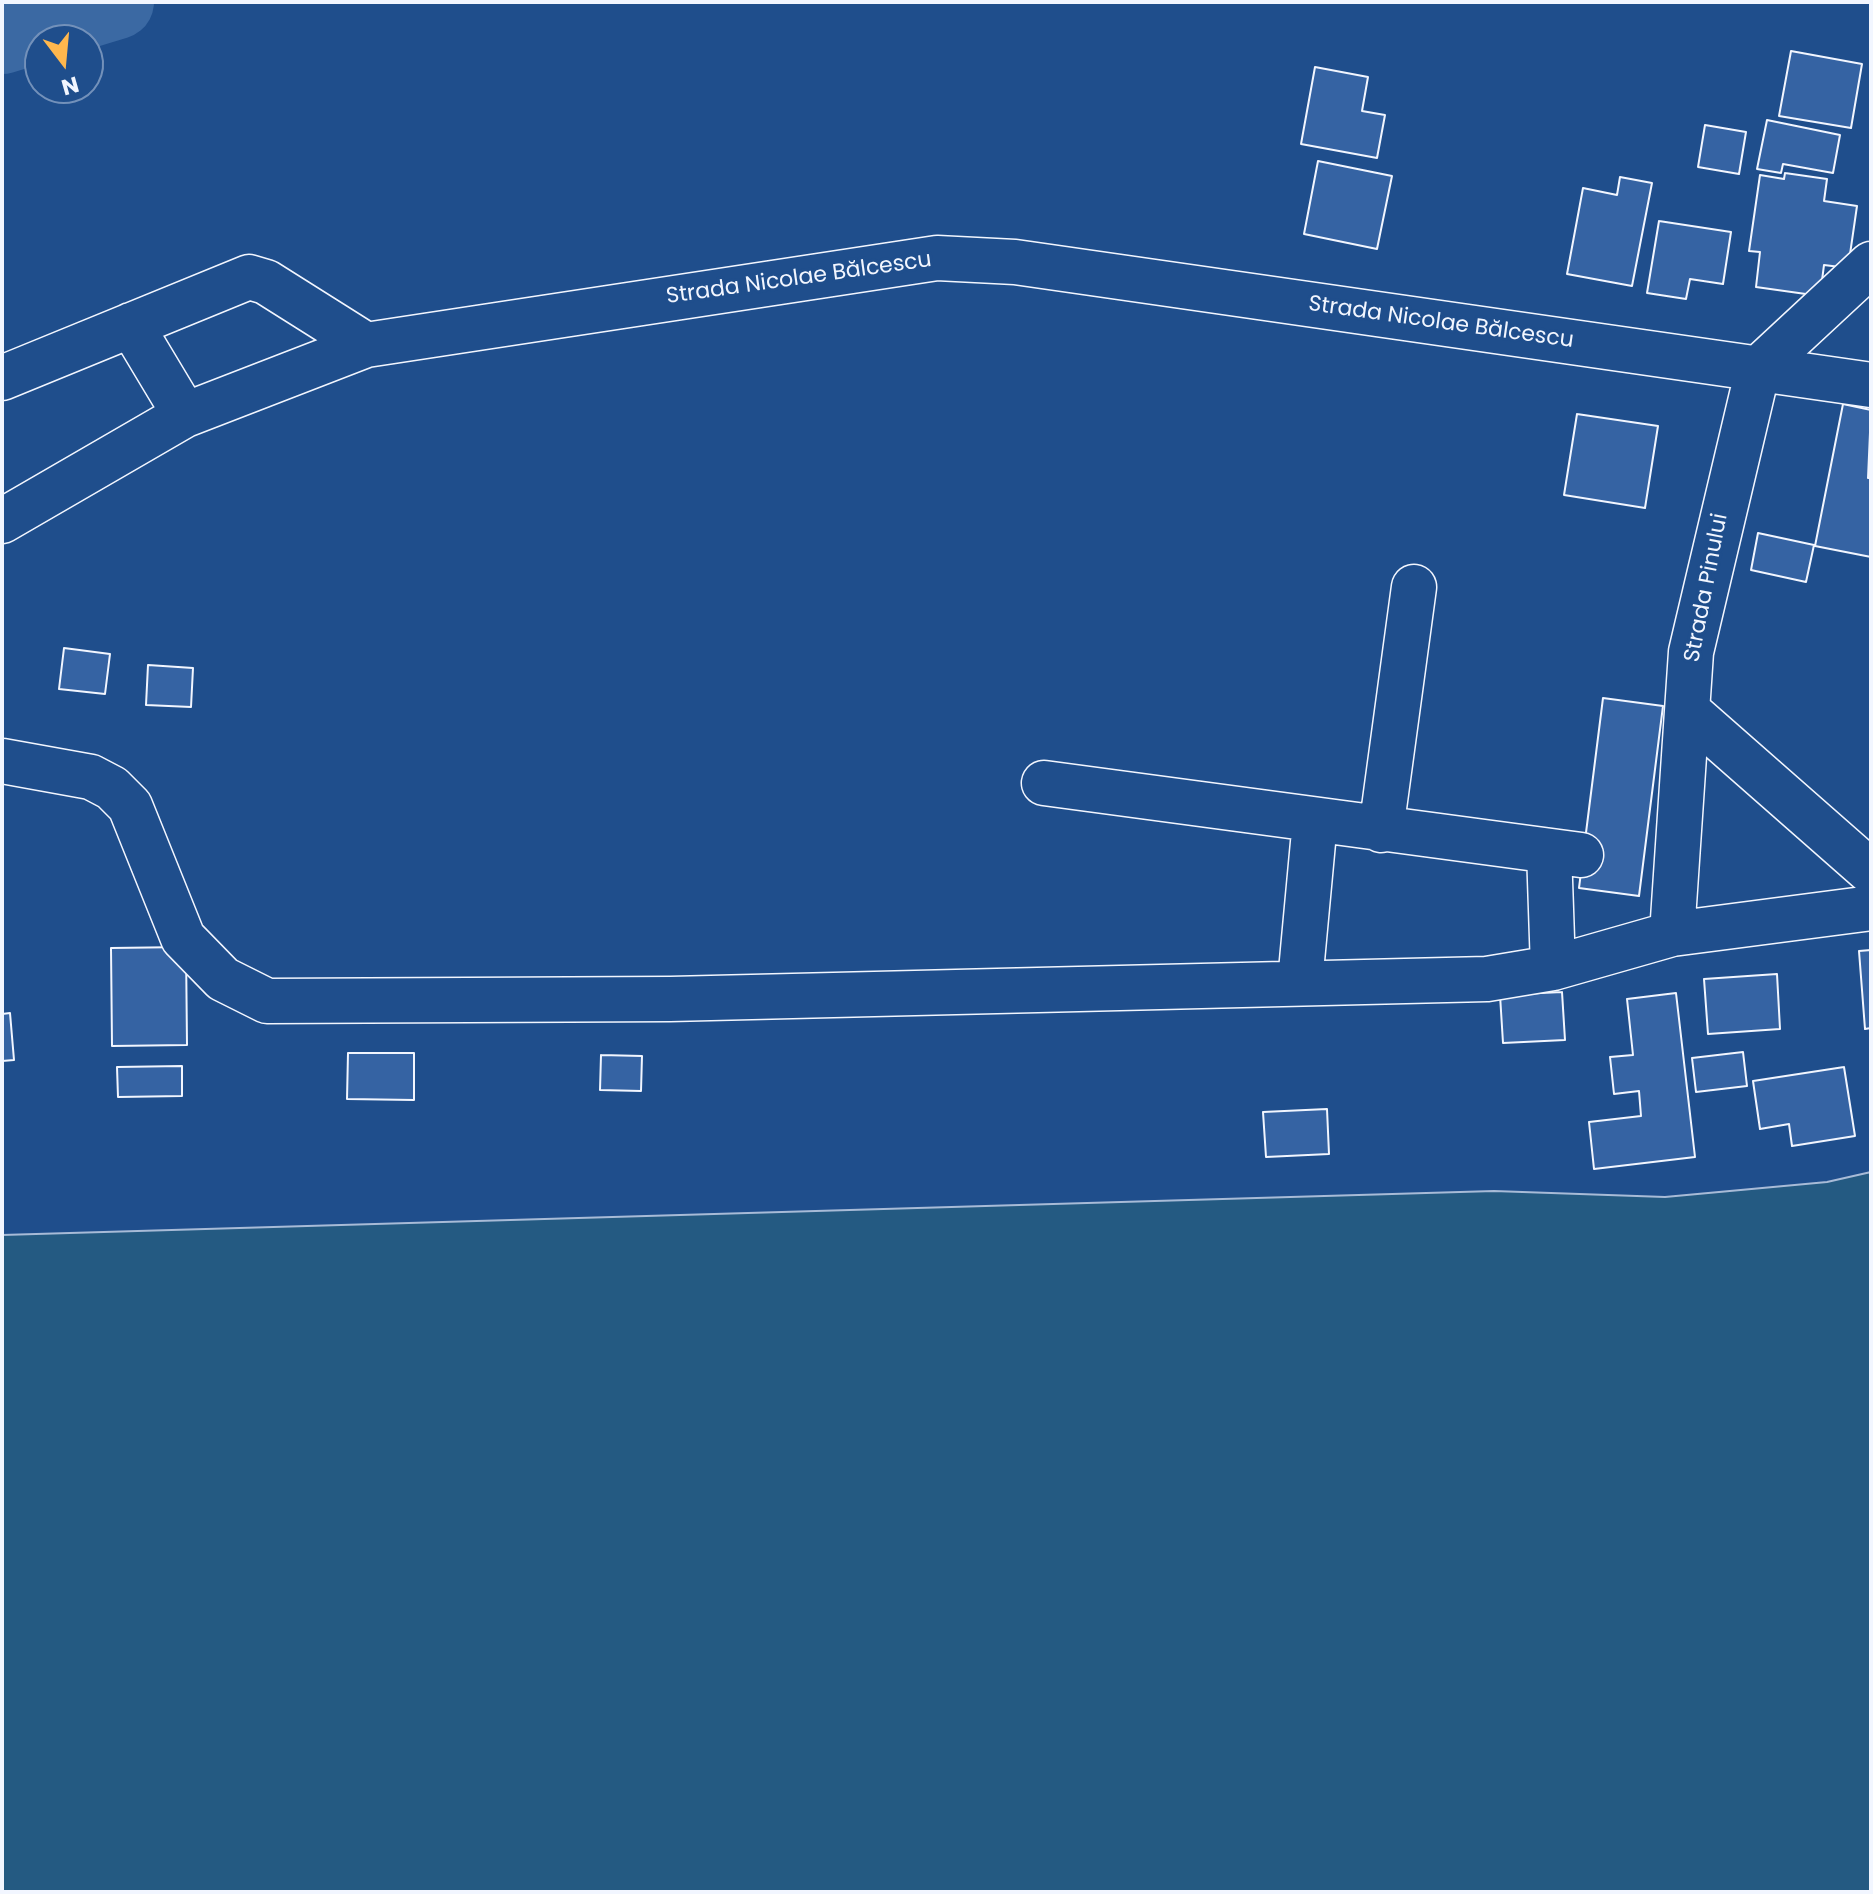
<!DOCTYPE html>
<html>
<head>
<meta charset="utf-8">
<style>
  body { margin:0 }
  #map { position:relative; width:1873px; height:1894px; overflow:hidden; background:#1f4e8c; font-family:Poppins,sans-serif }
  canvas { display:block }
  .frame { position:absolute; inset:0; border:4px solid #f2f6ff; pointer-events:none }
  .north { position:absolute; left:24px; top:24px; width:80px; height:80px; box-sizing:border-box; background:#1f4e8c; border:2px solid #7391ba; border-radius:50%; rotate:164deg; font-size:22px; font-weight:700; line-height:32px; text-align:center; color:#f2f6ff }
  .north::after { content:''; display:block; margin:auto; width:28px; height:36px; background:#ffb74d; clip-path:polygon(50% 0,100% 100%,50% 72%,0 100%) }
</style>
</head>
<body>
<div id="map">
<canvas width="1873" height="1894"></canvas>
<div class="frame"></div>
<div class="north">N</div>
</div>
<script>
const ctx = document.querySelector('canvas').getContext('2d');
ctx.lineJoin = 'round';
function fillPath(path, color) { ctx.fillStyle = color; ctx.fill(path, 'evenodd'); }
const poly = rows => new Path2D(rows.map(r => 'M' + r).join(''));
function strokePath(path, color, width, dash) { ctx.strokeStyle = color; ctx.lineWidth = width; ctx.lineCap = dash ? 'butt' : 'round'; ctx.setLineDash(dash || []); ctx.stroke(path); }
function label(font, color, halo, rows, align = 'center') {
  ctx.font = font + ' Poppins,sans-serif'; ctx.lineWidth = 6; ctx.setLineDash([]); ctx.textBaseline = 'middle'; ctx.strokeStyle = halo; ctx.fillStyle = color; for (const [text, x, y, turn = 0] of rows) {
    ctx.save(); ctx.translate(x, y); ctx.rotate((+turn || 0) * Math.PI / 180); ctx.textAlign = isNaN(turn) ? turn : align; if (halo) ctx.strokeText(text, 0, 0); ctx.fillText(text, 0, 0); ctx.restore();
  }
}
const green = poly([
  [1871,1172,1871,1892,2,1892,2,1235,1494,1191,1665,1197,1827,1182,1871,1172]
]);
const river = poly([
  [2,37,117,2]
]);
const building = poly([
  [1791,51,1862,64,1851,128,1779,116,1791,51],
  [1315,67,1368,77,1362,111,1385,115,1377,158,1301,144,1315,67],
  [1767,120,1840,135,1833,173,1783,164,1781,173,1757,169,1767,120],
  [1705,125,1746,132,1739,174,1698,167,1705,125],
  [1318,161,1392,176,1377,249,1304,234,1318,161],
  [1785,173,1827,179,1824,201,1857,206,1848,268,1824,265,1820,296,1756,287,1760,252,1749,251,1760,175,1784,179,1785,173],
  [1620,177,1652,183,1632,286,1567,274,1583,188,1617,195,1620,177],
  [1659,221,1731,232,1723,284,1690,279,1686,299,1647,293,1659,221],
  [1843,404,1871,410,1868,478,1871,478,1871,557,1815,546,1843,404],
  [1577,414,1658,426,1645,508,1564,495,1577,414],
  [1758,533,1814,545,1806,582,1751,570,1758,533],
  [64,648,110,654,105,694,59,689,64,648],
  [148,665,193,668,191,707,146,705,148,665],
  [1603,698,1663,706,1639,896,1579,888,1603,698],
  [186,947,187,1045,112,1046,111,948,186,947],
  [1871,950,1871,1028,1865,1029,1859,951,1871,950],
  [1777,974,1780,1029,1708,1034,1704,979,1777,974],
  [1562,992,1565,1040,1503,1043,1500,995,1562,992],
  [1676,993,1695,1157,1594,1169,1589,1122,1641,1116,1639,1091,1614,1094,1610,1057,1633,1055,1627,999,1676,993],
  [10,1013,14,1060,2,1061,2,1014,10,1013],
  [1743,1052,1747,1086,1696,1092,1692,1058,1743,1052],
  [348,1053,414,1053,414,1100,347,1099,348,1053],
  [601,1055,642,1056,641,1091,600,1090,601,1055],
  [182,1066,182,1096,118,1097,117,1067,182,1066],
  [1844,1067,1855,1136,1792,1146,1789,1124,1760,1129,1753,1081,1844,1067],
  [1327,1109,1329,1154,1266,1157,1263,1112,1327,1109]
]);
const minor = poly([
  [131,325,185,415],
  [2,378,249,277,266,282,366,345],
  [2,521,185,415,366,345,937,258,1015,262,1871,385],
  [1689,712,1871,872],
  [2,761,91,777,112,788,130,806,183,938,223,979,267,1001,670,999,1487,979,1553,968,1672,934,1871,908],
  [1044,783,1581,855],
  [1381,830,1414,587],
  [1549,851,1553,968],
  [1672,934,1691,652,1758,369,1871,264],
  [1300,982,1315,821]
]);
const streetNames = [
  ["Strada Nicolae Bălcescu",799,279,-8],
  ["Strada Nicolae Bălcescu",1441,323,8],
  ["Strada Pinului",1707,588,-79]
];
fillPath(green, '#245a82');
strokePath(green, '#a8bbd7', 2);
strokePath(river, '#3b69a3', 74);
fillPath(building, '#3563a3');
strokePath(building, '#f2f6ff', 2);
strokePath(minor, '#f2f6ff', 47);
strokePath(minor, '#1f4e8c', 44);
label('22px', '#f2f6ff', '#1f4e8c', streetNames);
</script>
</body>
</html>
